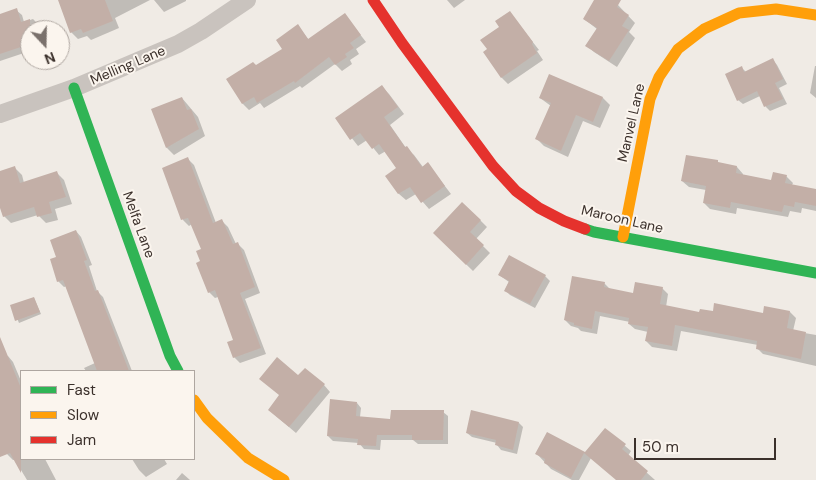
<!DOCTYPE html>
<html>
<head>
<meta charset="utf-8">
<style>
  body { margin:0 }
  #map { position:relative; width:816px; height:480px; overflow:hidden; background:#f0ebe5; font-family:"DM Sans",sans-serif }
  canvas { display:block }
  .legend { position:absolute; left:20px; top:370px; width:175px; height:90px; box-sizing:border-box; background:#fbf5ee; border:1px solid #aea6a0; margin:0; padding:6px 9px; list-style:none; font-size:15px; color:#3b302b }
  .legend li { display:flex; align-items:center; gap:10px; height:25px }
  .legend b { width:25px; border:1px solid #aea6a0 }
  .north { position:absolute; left:20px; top:20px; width:50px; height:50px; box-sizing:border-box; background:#fbf5ee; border:1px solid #aea6a0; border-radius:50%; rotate:159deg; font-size:14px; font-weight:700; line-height:20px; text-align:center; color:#3b302b }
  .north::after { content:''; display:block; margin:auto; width:18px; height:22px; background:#7a716c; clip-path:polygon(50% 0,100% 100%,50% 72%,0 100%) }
  .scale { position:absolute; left:634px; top:438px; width:142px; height:22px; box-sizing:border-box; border:2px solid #3b302b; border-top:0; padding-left:6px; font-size:15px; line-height:18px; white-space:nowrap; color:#3b302b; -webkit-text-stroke:4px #fbf5ee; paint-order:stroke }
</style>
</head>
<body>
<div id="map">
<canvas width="816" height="480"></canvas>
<ul class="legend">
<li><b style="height:6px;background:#30b455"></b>Fast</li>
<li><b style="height:6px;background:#ff9f0a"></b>Slow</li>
<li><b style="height:6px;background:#e5322d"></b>Jam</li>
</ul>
<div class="north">N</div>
<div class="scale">50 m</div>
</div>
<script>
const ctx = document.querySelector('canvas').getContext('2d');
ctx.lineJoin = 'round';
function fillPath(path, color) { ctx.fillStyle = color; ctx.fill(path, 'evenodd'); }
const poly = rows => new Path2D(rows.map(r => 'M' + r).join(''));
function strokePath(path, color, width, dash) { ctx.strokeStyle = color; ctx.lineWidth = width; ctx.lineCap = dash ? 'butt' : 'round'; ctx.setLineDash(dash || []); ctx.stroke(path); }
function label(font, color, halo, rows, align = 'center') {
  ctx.font = font + ' "DM Sans",sans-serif'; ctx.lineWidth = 4; ctx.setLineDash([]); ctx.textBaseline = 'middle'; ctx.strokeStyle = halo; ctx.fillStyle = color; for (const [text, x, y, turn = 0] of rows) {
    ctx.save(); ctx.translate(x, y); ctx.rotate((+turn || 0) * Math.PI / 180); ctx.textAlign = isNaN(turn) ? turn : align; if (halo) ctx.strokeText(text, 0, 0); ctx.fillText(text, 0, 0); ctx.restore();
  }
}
const shadow = poly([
  [59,0,150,0,115,18,119,28,91,40,87,36,78,39,71,32],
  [154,0,186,0,186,1,164,12],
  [447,0,465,0,454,8],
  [596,0,610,0,618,5,635,23,629,32,635,38,617,67,594,52,587,45,597,29,584,19],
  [16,10,22,15,24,22,33,19,39,25,41,30,30,30,30,51,0,61,0,15],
  [510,13,539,50,537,51,543,60,508,84,502,78,488,50],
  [345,15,366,42,356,49,359,54,350,60,352,64,342,71,335,64,302,88,300,86,264,108,260,103,249,110,243,104,228,79,256,66,284,49,298,26,309,40],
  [773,60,777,65,787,84,779,88,787,104,770,111,766,107,760,96,743,104,738,100,742,68,746,72],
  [815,66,816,66,816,98,810,93],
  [550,75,603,98,610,105,600,128,583,121,568,157,544,146,537,139,551,106,540,98],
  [382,87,389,94,404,114,390,125,406,148,414,155,423,167,428,164,451,194,429,209,416,194,406,200,399,194,387,176,398,168,386,151,379,155,367,140,358,146,337,119],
  [182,98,198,117,205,136,174,155,167,148,153,109],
  [188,159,194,165,216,223,222,221,228,227,236,244,238,244,244,250,260,293,245,299,266,354,240,363,234,357,235,340,218,297,215,298,209,292,202,262,202,250,192,224,189,226,183,220],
  [720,164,737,167,743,174,743,176,772,182,786,176,793,183,792,185,816,190,816,211,802,208,801,213,790,211,788,217,737,208,736,214,710,209,704,203,706,190,689,187,682,181],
  [15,168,22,175,24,183,57,173,64,180,72,204,55,209,58,220,46,223,38,215,11,223,4,216,0,204,0,172],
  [480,220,487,227,476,239,490,253,473,271,434,233],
  [76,231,81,237,92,265,89,266,97,291,103,297,132,371,86,371,84,368,95,363,67,286,64,287,58,281,58,258],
  [499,275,545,276,550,281,535,308,510,295,505,290,509,282],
  [604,283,610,289,634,294,662,288,668,294,666,307,700,313,764,314,765,307,790,312,796,318,793,331,816,335,816,366,763,354,757,348,758,345,681,331,677,351,652,347,646,341,648,332,635,329,629,324,630,322,600,316,597,334,581,331,578,328,571,326,565,320],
  [34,298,41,314,19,323,12,306],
  [8,356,13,362,21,381,21,459,45,459,56,480,27,480,15,460,13,460,7,454,0,436,0,358],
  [299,377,324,385,330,392,296,433,276,416],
  [357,403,361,408,360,417,392,420,443,412,448,416,448,444,418,444,413,440,381,440,380,450,364,449,359,443,333,441,328,436],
  [519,423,523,427,517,454,501,450,497,445,497,443,472,437,467,433],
  [605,429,631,451,628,456,655,480,617,480,591,458,579,480,572,480,551,469,537,454,548,434,585,453],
  [132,459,164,459,167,464,146,477,139,470],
  [182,473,190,480,176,480]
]);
const building = poly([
  [58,0,105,0,113,21,83,33,81,29,70,33],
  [594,0,621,0,617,7,629,15,622,26,629,30,609,61,585,46,597,28,583,19],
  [17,8,21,22,30,19,30,44,0,54,0,14],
  [510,11,533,42,532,44,537,53,501,78,483,52,487,49,480,40,499,27,495,21],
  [345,13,361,35,350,43,354,48,345,54,347,57,335,65,329,57,295,83,294,81,257,103,254,97,242,104,226,79,253,62,256,65,282,49,276,40,298,24,308,39],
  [773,58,783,79,775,83,783,99,764,107,757,91,737,101,725,74,742,66,744,72],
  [549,74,603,97,593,122,576,115,561,151,535,139,551,103,539,98],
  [382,85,398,107,384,117,405,147,407,146,422,167,428,162,445,186,421,203,410,187,398,194,385,176,396,168,379,144,372,149,360,133,350,140,335,118],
  [182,97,187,110,191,109,199,129,166,148,151,109],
  [686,155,718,160,718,162,737,166,736,173,771,180,773,172,787,175,785,183,816,189,816,206,795,202,794,207,784,205,782,212,731,202,730,208,703,203,706,186,681,181],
  [188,157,213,223,222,219,233,244,238,242,255,287,240,293,261,348,233,358,227,342,233,340,215,290,208,293,196,263,200,261,196,251,201,249,188,218,181,220,162,168],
  [15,166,20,183,57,171,66,197,49,202,52,213,37,217,34,207,3,217,0,208,0,171],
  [462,202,481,220,470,232,484,245,466,265,433,233],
  [76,230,87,260,84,261,95,291,98,290,129,371,97,371,63,280,57,282,50,259,56,257,50,240],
  [509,255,546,275,530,304,504,291,509,281,498,275],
  [572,276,605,282,604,287,633,293,635,282,663,287,660,304,699,312,700,309,713,311,714,303,763,313,764,306,790,311,787,328,806,332,801,359,756,349,757,341,675,325,672,346,645,341,648,327,628,324,629,318,595,311,592,329,574,325,574,323,564,320],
  [34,297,40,312,15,321,10,305],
  [0,337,21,388,21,473,10,453,0,457],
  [277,357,298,375,305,368,325,384,289,427,268,410,279,395,259,379],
  [330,399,357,402,356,416,390,419,391,410,444,410,443,440,412,440,412,435,377,435,376,446,357,445,358,439,327,436],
  [471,410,519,422,513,450,495,445,496,440,466,433],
  [605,428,626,444,622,449,648,471,641,480,616,480,584,453,571,478,544,463,545,459,535,454,547,432,585,452]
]);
const street = poly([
  [0,114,74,88,178,44,201,31,247,0]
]);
const fast = poly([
  [74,88,170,356,178,371],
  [585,229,594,232,816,273]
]);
const slow = poly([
  [623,237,650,99,659,77,678,49,704,29,739,13,776,9,816,15],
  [194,400,207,418,248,458,284,480]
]);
const jam = poly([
  [373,0,402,43,493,166,516,191,539,208,564,221,585,229]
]);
const streetNames = [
  ["Melling Lane",128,66,-23],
  ["Manvel Lane",632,123,-77],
  ["Maroon Lane",622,220,13],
  ["Melfa Lane",138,225,70]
];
fillPath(shadow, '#0003');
fillPath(building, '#c3afa7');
strokePath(street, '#c9c3be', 18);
strokePath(fast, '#30b455', 11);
strokePath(slow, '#ff9f0a', 11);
strokePath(jam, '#e5322d', 11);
label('14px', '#3b302b', '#fbf5ee', streetNames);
</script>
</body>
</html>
